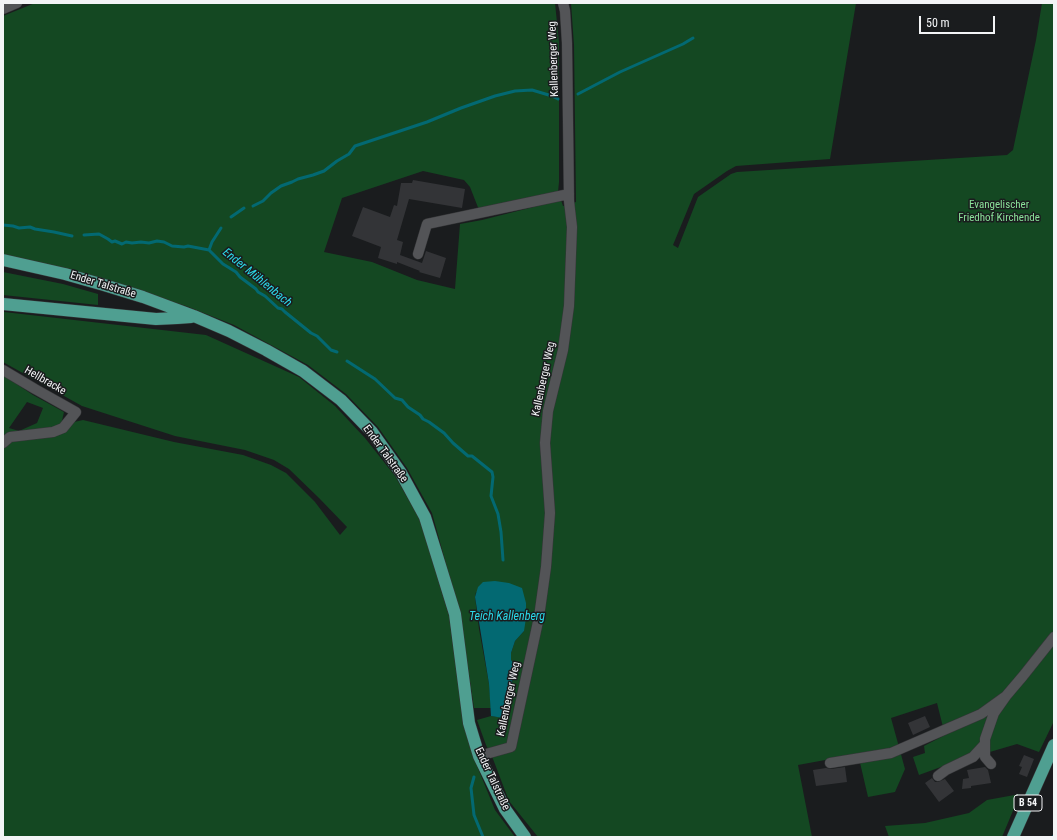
<!DOCTYPE html>
<html>
<head>
<meta charset="utf-8">
<style>
  body { margin:0 }
  #map { position:relative; width:1057px; height:840px; overflow:hidden; background:#1a1c1e; font-family:"Roboto Condensed",sans-serif }
  canvas { display:block }
  .frame { position:absolute; inset:0; border:4px solid #f3f4f6; pointer-events:none }
  .scale { position:absolute; left:919px; top:16px; width:76px; height:18px; box-sizing:border-box; border:2px solid #f3f4f6; border-top:0; padding-left:5px; font-size:12px; line-height:14px; white-space:nowrap; color:#f3f4f6; -webkit-text-stroke:3px #1a1c1e; paint-order:stroke }
</style>
</head>
<body>
<div id="map">
<canvas width="1057" height="840"></canvas>
<div class="frame"></div>
<div class="scale">50 m</div>
</div>
<script>
const ctx = document.querySelector('canvas').getContext('2d');
ctx.lineJoin = 'round';
function fillPath(path, color) { ctx.fillStyle = color; ctx.fill(path, 'evenodd'); }
const poly = rows => new Path2D(rows.map(r => 'M' + r).join(''));
function strokePath(path, color, width, dash) { ctx.strokeStyle = color; ctx.lineWidth = width; ctx.lineCap = dash ? 'butt' : 'round'; ctx.setLineDash(dash || []); ctx.stroke(path); }
function label(font, color, halo, rows, align = 'center') {
  ctx.font = font + ' "Roboto Condensed",sans-serif'; ctx.lineWidth = 3; ctx.setLineDash([]); ctx.textBaseline = 'middle'; ctx.strokeStyle = halo; ctx.fillStyle = color; for (const [text, x, y, turn = 0] of rows) {
    ctx.save(); ctx.translate(x, y); ctx.rotate((+turn || 0) * Math.PI / 180); ctx.textAlign = isNaN(turn) ? turn : align; if (halo) ctx.strokeText(text, 0, 0); ctx.fillText(text, 0, 0); ctx.restore();
  }
}
const green = poly([
  [35,3,555,3,559,42,559,182,558,192,479,210,470,187,464,180,423,171,342,198,324,252,372,262,417,280,455,289,460,224,482,220,561,200,563,206,576,202,574,45,571,3,856,3,830,159,736,166,727,171,694,194,673,245,678,248,698,197,731,174,737,172,1007,155,1013,150,1036,40,1042,3,1054,3,1054,721,1039,752,1017,744,949,764,919,775,913,757,925,753,924,746,945,735,937,703,891,718,905,769,895,792,868,797,858,754,798,765,812,837,538,837,509,801,493,759,486,745,477,720,491,716,504,718,516,666,511,660,511,653,515,641,524,631,476,592,475,597,479,629,489,684,491,708,474,708,460,615,432,513,407,468,378,427,346,394,308,365,234,325,186,306,67,270,3,256,3,16],
  [3,272,63,284,98,294,98,305,3,295],
  [4,312,206,335,299,377,335,406,365,438,395,476,420,520,449,616,463,723,475,761,495,810,515,837,3,837,3,375,33,395,64,412,61,425,83,420,174,442,243,455,271,465,286,473,315,502,340,535,347,527,319,498,289,469,274,460,245,450,175,436,82,406,3,362,3,313],
  [27,402,43,408,37,423,19,431,9,428],
  [1020,794,1002,837,889,837,885,826,925,823,969,813,987,800]
]);
const water = poly([
  [495,581,509,583,522,588,526,603,526,618,524,631,515,641,511,653,511,660,516,666,503,718,491,716,489,684,475,597,478,587,483,582]
]);
const stream = poly([
  [578,94,620,72,683,44,693,38],
  [253,206,263,201,271,193,281,186,292,182,298,179,313,175,324,171,337,161,349,154,355,146,427,122,461,108,495,96,515,91,532,90,552,96,558,99],
  [231,217,244,208],
  [3,225,13,226,19,228,30,227,35,229,54,232,72,236],
  [84,235,99,234,108,239,112,242,115,241,122,244,126,242,132,243,141,242,149,243,157,241,164,242,172,246,184,247,188,246,209,250,223,264,236,272,240,277,256,289,258,292,265,296,278,308,282,309,285,312,311,333,317,336,331,350,337,352],
  [209,250,212,242,221,228],
  [347,361,375,379,395,398,402,400,408,407,420,415,423,419,429,422,444,433,453,443,468,456,472,456,492,472,493,477,491,496,498,514,501,532,503,560],
  [474,777,471,788,474,815,483,837],
  [1053,837,1054,836]
]);
const building = poly([
  [413,180,465,189,462,208,409,199,397,240,403,242,400,255,422,263,426,251,446,258,440,278,419,272,420,271,397,262,397,264,378,258,381,247,352,236,363,207,390,217,394,205,397,206,401,183,412,183],
  [925,716,930,727,913,735,908,723],
  [1024,755,1034,759,1027,777,1019,774,1022,767,1019,766],
  [845,767,847,782,816,786,813,770,826,768,831,769],
  [985,767,988,770,991,783,971,786,971,788,962,789,963,779,969,778,967,770],
  [932,778,935,782,938,782,945,779,954,791,939,802,925,783]
]);
const minor = poly([
  [3,9,17,3],
  [418,254,427,224,569,194],
  [3,370,35,389,76,412,63,428,53,432,10,437,3,443],
  [479,756,511,747,539,617,546,567,550,513,545,443,548,411,563,350,569,306,572,227,569,201,567,43,565,11,563,3],
  [830,763,891,753,981,714,1006,696],
  [991,764,985,757,985,739,994,713,1006,696,1023,676,1054,637],
  [938,776,946,770,973,757,985,744]
]);
const major = poly([
  [3,260,65,274,104,285,143,297,194,316,229,331,266,350,303,371,341,400,372,432,401,473,425,517,455,614,469,723,479,756,505,809,525,837],
  [3,304,156,319,177,318,191,317],
  [1013,837,1054,745]
]);
const shields = [
  [1028,803,28]
];
const shieldNames = [
  ["B 54",1028,803]
];
const streetNames = [
  ["Kallenberger Weg",554,59,-92],
  ["Ender Talstraße",103,285,17],
  ["Kallenberger Weg",544,379,-78],
  ["Hellbracke",45,381,30],
  ["Ender Talstraße",385,454,54],
  ["Kallenberger Weg",509,699,-78],
  ["Ender Talstraße",492,779,65]
];
const parkNames = [
  ["Evangelischer",999,205],
  ["Friedhof Kirchende",999,218]
];
const waterNames = [
  ["Ender Mühlenbach",257,278,39],
  ["Teich Kallenberg",507,617]
];
fillPath(green, '#144822');
fillPath(water, '#036972');
strokePath(stream, '#036972', 3);
fillPath(building, '#333437');
strokePath(minor, '#353638', 11);
strokePath(major, '#353638', 13);
strokePath(minor, '#535457', 10);
strokePath(major, '#4f9f91', 12);
for (const [x, y, w] of shields) { const box = new Path2D(); box.roundRect(x - w / 2, y - 8, w, 16, 3); ctx.fillStyle = '#1a1c1e'; ctx.fill(box); strokePath(box, '#f3f4f6', 1); }
label('bold 10px', '#f3f4f6', null, shieldNames);
label('11px', '#f3f4f6', '#1a1c1e', streetNames);
label('11px', '#8ae19a', '#1a1c1e', parkNames);
label('italic 12px', '#2bd7e7', '#1a1c1e', waterNames);
</script>
</body>
</html>
